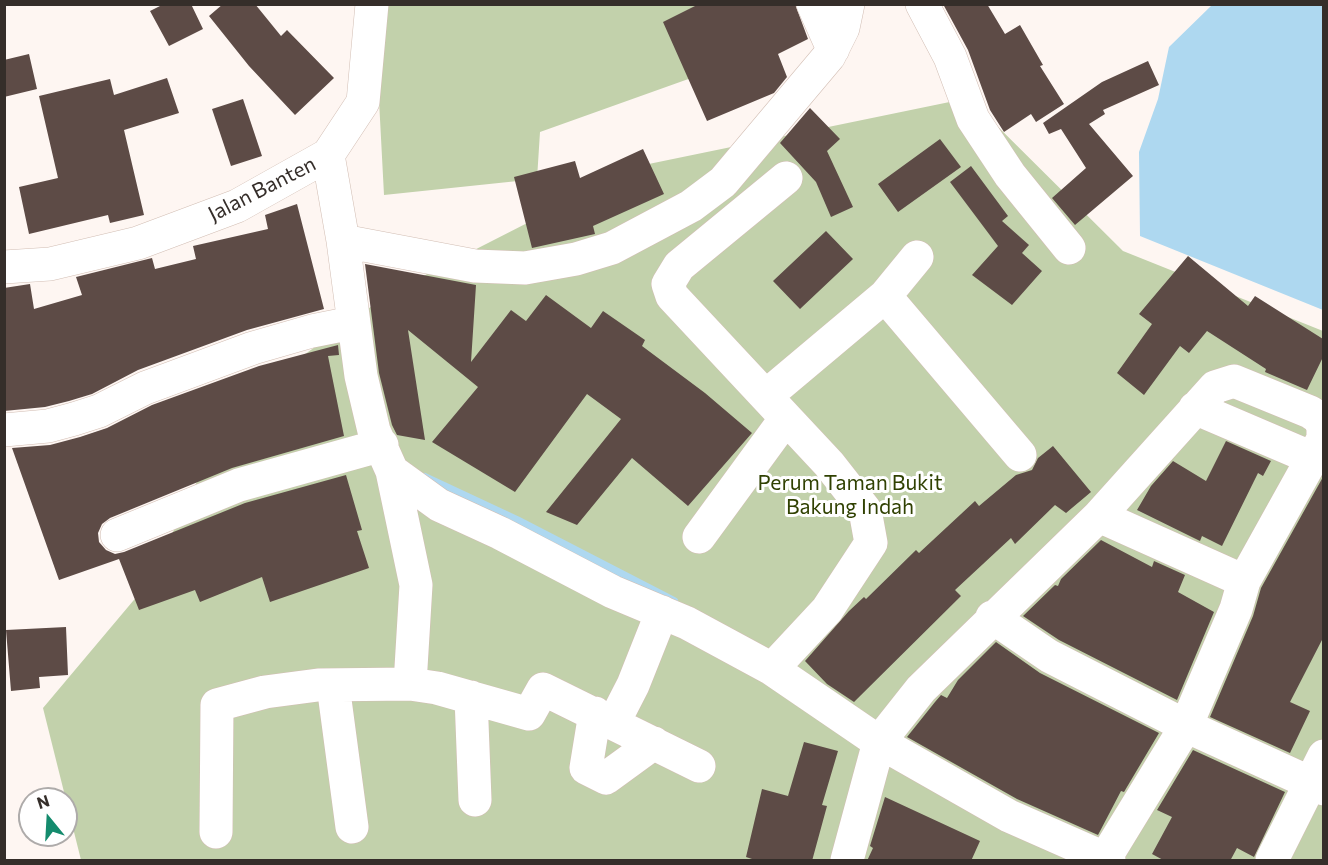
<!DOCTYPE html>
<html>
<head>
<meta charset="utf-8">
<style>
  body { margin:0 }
  #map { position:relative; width:1328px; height:865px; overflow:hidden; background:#fef6f2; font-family:Commissioner,sans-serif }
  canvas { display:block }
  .frame { position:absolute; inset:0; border:6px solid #352e2a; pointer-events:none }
  .north { position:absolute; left:18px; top:787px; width:60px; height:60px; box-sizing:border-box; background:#fff; border:2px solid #aeabaa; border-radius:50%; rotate:342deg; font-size:16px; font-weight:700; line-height:24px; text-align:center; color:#352e2a }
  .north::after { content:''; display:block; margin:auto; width:21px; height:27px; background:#148b6d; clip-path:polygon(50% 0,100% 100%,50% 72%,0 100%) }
</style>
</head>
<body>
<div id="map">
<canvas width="1328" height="865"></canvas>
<div class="frame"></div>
<div class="north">N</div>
</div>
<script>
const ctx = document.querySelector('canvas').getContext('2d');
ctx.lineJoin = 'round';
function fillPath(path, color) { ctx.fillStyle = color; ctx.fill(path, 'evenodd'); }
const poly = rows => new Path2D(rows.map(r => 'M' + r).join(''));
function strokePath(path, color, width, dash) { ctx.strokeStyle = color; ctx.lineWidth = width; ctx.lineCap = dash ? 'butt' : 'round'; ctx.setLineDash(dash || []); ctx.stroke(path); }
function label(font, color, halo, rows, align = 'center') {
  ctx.font = font + ' Commissioner,sans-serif'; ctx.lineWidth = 6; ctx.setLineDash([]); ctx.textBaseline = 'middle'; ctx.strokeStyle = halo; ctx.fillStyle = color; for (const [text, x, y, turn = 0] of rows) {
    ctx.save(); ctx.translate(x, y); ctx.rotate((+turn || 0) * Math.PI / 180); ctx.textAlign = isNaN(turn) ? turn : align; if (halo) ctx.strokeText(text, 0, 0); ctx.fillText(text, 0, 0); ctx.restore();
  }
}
const green = poly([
  [374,5,697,5,706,37,708,72,540,132,537,179,384,195],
  [969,98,1123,251,1323,331,1323,860,81,860,43,708,149,582,233,406,390,293,639,166]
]);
const water = poly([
  [1212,5,1323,5,1323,310,1140,236,1139,152,1158,99,1169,47]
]);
const stream = poly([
  [425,477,517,520,674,601]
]);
const building = poly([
  [164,4,191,4,203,29,169,46,150,11],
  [223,4,255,4,281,36,287,30,334,78,295,115,249,66,209,16],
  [699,4,795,4,808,39,778,54,787,77,774,93,707,121,663,22],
  [943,4,987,4,1005,34,1020,25,1043,65,1040,66,1064,104,1036,122,1031,114,1004,132,990,110,968,50],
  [29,54,37,89,4,97,4,60],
  [1148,61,1159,85,1103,110,1105,114,1089,124,1133,176,1075,225,1052,198,1086,168,1061,129,1049,134,1043,123,1102,82],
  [167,78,179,113,124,130,144,215,110,223,108,215,29,234,19,187,58,178,39,96,110,79,114,95],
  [243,99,262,156,231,166,212,109],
  [810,108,840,139,827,151,853,207,831,217,816,182,780,143],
  [940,139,961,167,898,212,878,184],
  [643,149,664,194,593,226,595,234,532,248,514,177,575,161,580,178],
  [971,166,1008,216,1002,221,1029,245,1022,253,1042,271,1012,305,972,275,998,246,950,182],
  [297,204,324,309,247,330,138,370,92,394,69,401,45,407,4,411,4,288,30,284,34,309,82,295,76,277,152,258,155,269,196,259,193,246,268,229,265,215],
  [826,231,853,259,800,309,773,281],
  [1188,256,1248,306,1255,296,1323,339,1323,357,1307,390,1265,372,1266,369,1207,331,1189,353,1180,346,1144,395,1117,373,1152,324,1139,314],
  [365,264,476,285,471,362,511,310,526,321,546,295,591,328,603,311,645,340,642,346,705,393,752,433,688,506,632,458,577,525,546,512,621,419,587,394,515,492,432,442,478,387,408,330,425,440,397,435,392,425,379,373],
  [338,345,339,355,328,356,344,436,232,468,110,518,102,524,98,533,99,542,106,550,115,554,124,552,245,503,346,475,362,530,357,531,369,568,270,602,262,577,200,602,195,590,139,610,119,559,59,580,12,448,50,445,80,437,107,428,152,405,259,366],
  [1226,441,1271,461,1263,476,1258,473,1222,546,1202,536,1200,541,1137,510,1151,486,1173,461,1206,481],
  [1053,446,1091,492,1066,513,1055,505,1015,544,1011,538,955,590,961,596,854,702,827,684,805,661,849,611,864,597,866,599,916,550,919,553,975,501,979,506,1016,475,1032,470,1038,458],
  [1323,477,1323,638,1290,702,1310,711,1290,753,1210,717,1253,616,1261,588],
  [1101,540,1152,567,1154,561,1185,575,1178,592,1214,612,1177,700,1059,640,1023,616,1055,585,1058,586,1061,579],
  [66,627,68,675,39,677,40,688,11,691,6,630],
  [996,642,1040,673,1159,733,1124,792,1121,791,1098,835,1017,799,907,737,935,702,941,695,947,698,958,680],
  [804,742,838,751,822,805,827,806,812,861,758,861,746,857,762,789,788,796],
  [1193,750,1285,792,1254,857,1237,848,1230,861,1165,861,1152,854,1172,817,1157,810],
  [885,797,980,841,971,861,867,861,873,848,870,846]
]);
const minor = poly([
  [813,4,833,49],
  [922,4,950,57,973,119,1010,175,1069,248],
  [328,155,343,241,361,376,374,431,392,471,439,505,500,533,613,592,687,623,772,669,879,742,1009,816,1109,860],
  [343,241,475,266,525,268,576,259,612,248,691,206,723,182,829,56,843,28,848,4],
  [4,267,50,264,138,243,237,206,328,155,363,102,372,4],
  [885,296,1020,455],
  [766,396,885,296,917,257],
  [1195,408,1312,458],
  [4,430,48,426,74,419,99,411,145,388,253,348,312,331,352,323],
  [392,471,416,585,410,684],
  [1099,516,1244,581],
  [117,535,239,485,382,445],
  [699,537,786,418],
  [992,617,1049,656,1186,726,1324,789],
  [772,669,827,610,871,543,865,510,829,464,672,296,668,284,679,266,786,178],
  [333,685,352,827],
  [471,697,475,800],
  [595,713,586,768,606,778,654,743],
  [614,722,633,685,662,612],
  [216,832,217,705,265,692,318,685,410,684,437,688,529,714,543,689,699,766],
  [847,860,879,742,921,689,1099,516,1215,387,1234,381,1310,412,1319,418,1323,427,1323,439,1244,581,1236,609,1186,726,1104,860],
  [1272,860,1324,756]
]);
const streetNames = [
  ["Jalan Banten",262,189,-27]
];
const parkNames = [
  ["Perum Taman Bukit",850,483],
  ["Bakung Indah",850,507]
];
fillPath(green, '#c2d1ab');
fillPath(water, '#aed8f0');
strokePath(stream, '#aed8f0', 8);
fillPath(building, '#5d4b46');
strokePath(minor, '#d2beb4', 34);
strokePath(minor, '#fff', 33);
label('21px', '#352e2a', '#fff', streetNames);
label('21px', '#304102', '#fff', parkNames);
</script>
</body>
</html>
